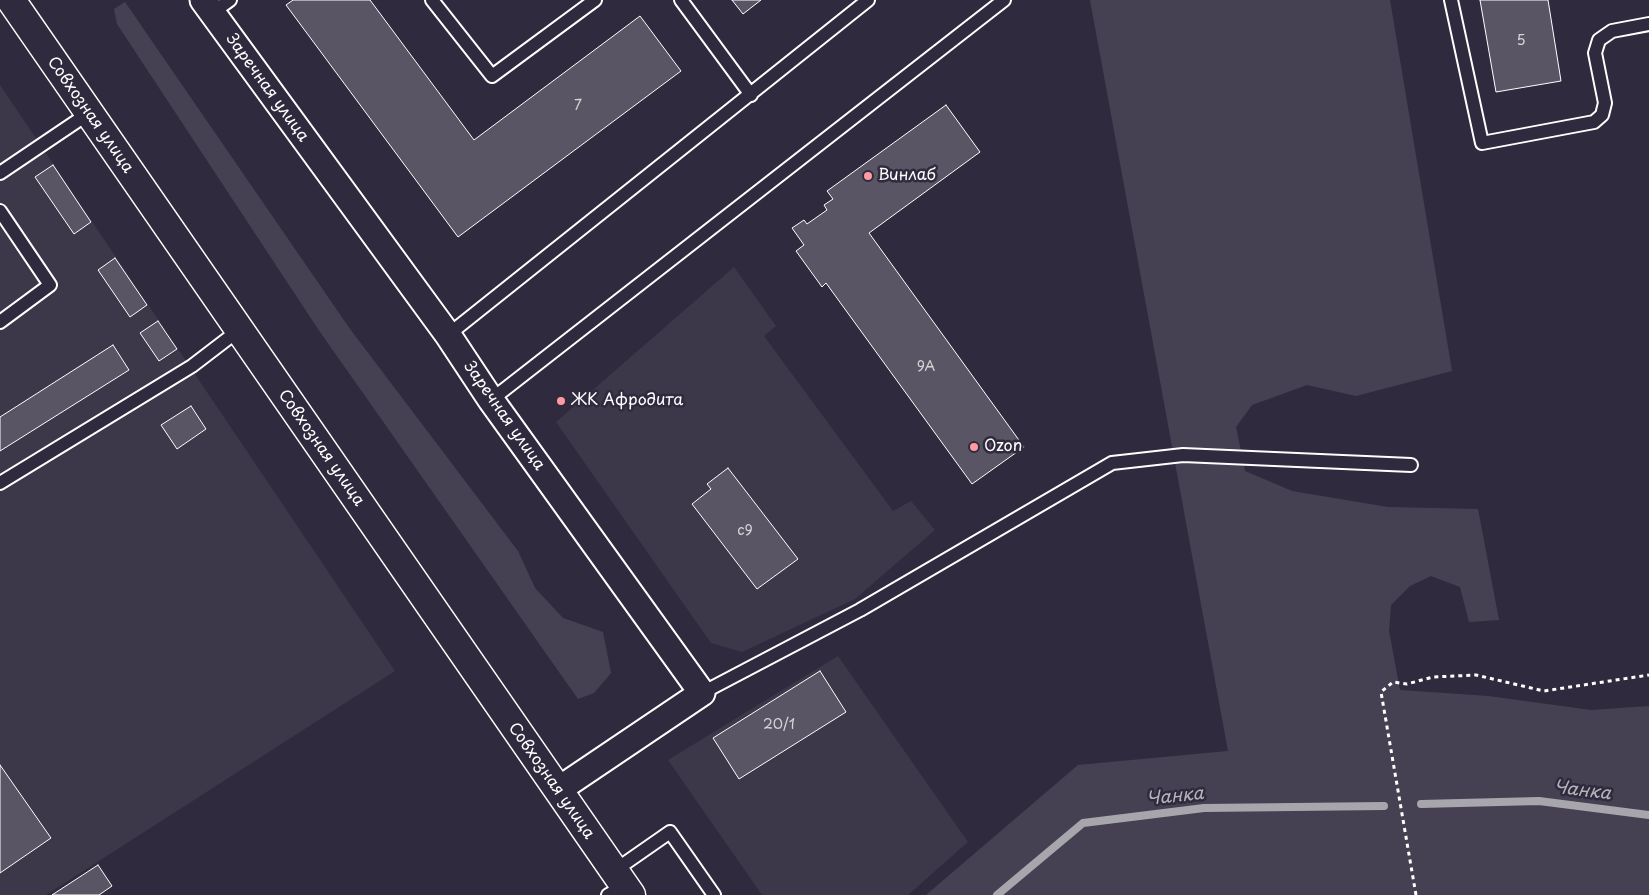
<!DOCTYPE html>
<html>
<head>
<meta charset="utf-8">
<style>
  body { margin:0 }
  canvas { display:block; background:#2f2a3d }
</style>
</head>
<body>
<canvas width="1649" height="895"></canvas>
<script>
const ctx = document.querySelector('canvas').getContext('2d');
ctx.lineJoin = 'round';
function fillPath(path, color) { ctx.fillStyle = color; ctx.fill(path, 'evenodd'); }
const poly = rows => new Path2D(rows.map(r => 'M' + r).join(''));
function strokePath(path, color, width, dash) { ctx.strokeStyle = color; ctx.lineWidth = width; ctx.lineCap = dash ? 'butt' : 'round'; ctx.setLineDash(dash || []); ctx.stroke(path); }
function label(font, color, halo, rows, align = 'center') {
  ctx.font = font + ' "Playpen Sans",sans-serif'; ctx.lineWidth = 5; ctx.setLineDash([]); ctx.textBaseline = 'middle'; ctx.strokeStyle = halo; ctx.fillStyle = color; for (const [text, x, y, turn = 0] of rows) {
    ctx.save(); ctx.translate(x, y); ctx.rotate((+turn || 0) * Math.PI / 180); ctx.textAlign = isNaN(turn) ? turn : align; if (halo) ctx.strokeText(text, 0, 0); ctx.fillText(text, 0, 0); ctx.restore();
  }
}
const built = poly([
  [0,85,395,671,46,895,0,895],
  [734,267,776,326,764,336,893,511,911,501,935,530,855,599,742,652,711,643,556,422],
  [838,656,968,842,908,895,762,895,668,760]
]);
const green = poly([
  [1090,0,1390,0,1452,371,1356,396,1307,385,1252,405,1236,427,1245,471,1292,491,1388,507,1478,509,1499,620,1469,622,1460,587,1431,576,1410,586,1391,605,1389,631,1400,690,1488,696,1591,710,1649,706,1649,895,926,895,1078,765,1228,751],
  [125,2,350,329,518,551,535,588,563,618,603,632,611,673,594,693,578,699,318,329,117,24,114,9]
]);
const stream = poly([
  [1421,804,1539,801,1649,815],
  [997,895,1083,823,1204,808,1384,806]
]);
const building = poly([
  [293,0,370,0,474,140,640,16,681,71,458,237,286,5,293,0],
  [732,0,761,0,743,14,732,0],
  [1480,0,1548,0,1561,81,1496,92,1480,0],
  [946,105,980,152,869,233,1024,447,972,484,826,283,822,287,796,251,804,245,792,228,804,220,807,224,827,210,824,205,833,199,827,191,946,105],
  [53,165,91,222,74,234,35,177,53,165],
  [115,258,147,305,130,317,98,270,115,258],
  [158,321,177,349,159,361,140,333,158,321],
  [113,345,129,370,0,451,0,417,113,345],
  [191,406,206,429,177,449,161,425,191,406],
  [728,468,798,559,757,589,692,504,711,489,707,484,728,468],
  [820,671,846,712,739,779,713,738,820,671],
  [0,765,51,838,0,873,0,765],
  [98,865,112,886,99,895,52,895,98,865]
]);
const path = poly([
  [1416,895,1381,692,1393,682,1407,684,1433,677,1476,675,1544,691,1649,675]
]);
const lane = poly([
  [432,0,492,76,595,0],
  [681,0,751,95],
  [1451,0,1482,143,1594,122,1602,115,1605,103,1595,53,1599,40,1612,31,1649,24],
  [212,13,230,0],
  [0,173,89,113],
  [0,211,50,285,0,322],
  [448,335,868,0],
  [491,400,1004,0],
  [0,483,192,366,239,330],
  [702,693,860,610,1112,463,1183,455,1411,465],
  [614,871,670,832,714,895],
  [608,895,625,886]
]);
const street = poly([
  [203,0,448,335,491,400,702,693,558,790]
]);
const secondary = poly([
  [11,0,631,895]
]);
const markers = [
  [868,176,5,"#ff9aa2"],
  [561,401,5,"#ff9aa2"],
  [974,447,5,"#ff9aa2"]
];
const numberNames = [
  ["5",1521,41],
  ["7",578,106],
  ["9А",926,367],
  ["с9",745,531],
  ["20/1",779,725]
];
const streetNames = [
  ["Заречная улица",267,88,54],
  ["Совхозная улица",90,115,55],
  ["Заречная улица",504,416,55],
  ["Совхозная улица",321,448,55],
  ["Совхозная улица",551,781,55]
];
const poiNames = [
  ["Винлаб",878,176],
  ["ЖК Афродита",571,401],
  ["Ozon",984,447]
];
const waterNames = [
  ["Чанка",1582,791,7],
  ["Чанка",1175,797,-6]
];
fillPath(built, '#3c3749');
fillPath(green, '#464152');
strokePath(stream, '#a7a6ad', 8);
fillPath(building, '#595564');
strokePath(building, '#fff', 1);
strokePath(lane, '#fff', 16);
strokePath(street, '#fff', 29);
strokePath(secondary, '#fff', 31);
strokePath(path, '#fff', 3, [4, 4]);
strokePath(lane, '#2f2a3d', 12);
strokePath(street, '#2f2a3d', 25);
strokePath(secondary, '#2f2a3d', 28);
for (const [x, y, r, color] of markers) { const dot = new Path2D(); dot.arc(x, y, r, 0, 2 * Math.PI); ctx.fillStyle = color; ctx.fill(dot); strokePath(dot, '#2f2a3d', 2); }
label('14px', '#d6d4d8', null, numberNames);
label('16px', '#fff', '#2f2a3d', streetNames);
label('16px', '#fff', '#2f2a3d', poiNames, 'left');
label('italic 18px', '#b6b4bb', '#2f2a3d', waterNames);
</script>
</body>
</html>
